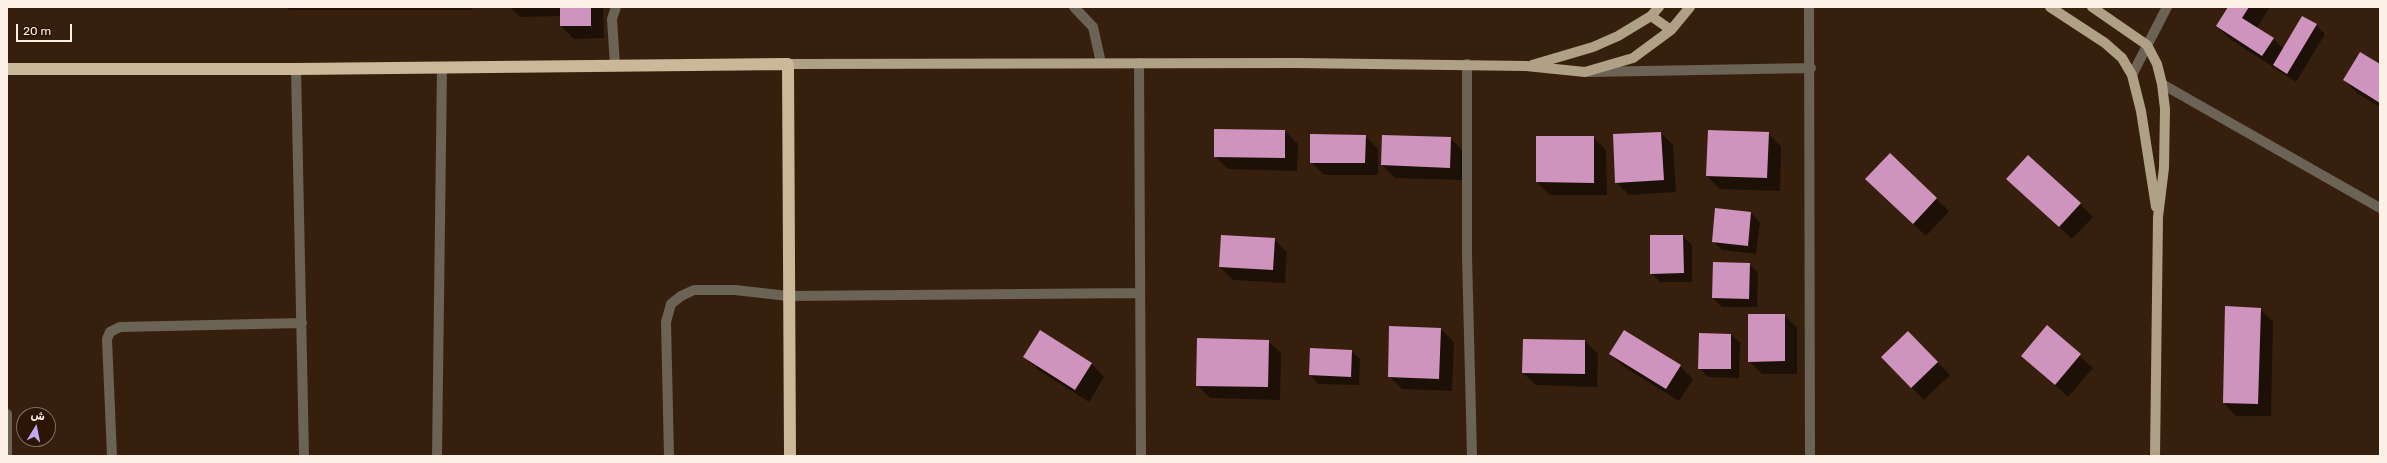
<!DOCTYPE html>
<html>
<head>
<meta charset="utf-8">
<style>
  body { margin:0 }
  #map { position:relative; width:2387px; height:463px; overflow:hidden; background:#371f0e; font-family:Rubik,"Noto Naskh Arabic",sans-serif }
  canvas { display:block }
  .frame { position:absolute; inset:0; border:8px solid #fdf0e7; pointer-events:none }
  .north { position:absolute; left:16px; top:407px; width:40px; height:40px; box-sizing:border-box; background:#2d1505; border:1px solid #806d5f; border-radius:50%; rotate:10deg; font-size:11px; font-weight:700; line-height:16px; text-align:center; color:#fdf0e7 }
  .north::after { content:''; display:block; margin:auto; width:14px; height:18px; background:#c3a7f2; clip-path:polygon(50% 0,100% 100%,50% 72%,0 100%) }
  .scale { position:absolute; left:16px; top:24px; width:56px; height:18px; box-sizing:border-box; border:2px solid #fdf0e7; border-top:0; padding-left:5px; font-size:12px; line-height:14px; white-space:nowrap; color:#fdf0e7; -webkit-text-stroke:3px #2d1505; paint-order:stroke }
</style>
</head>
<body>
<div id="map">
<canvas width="2387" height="463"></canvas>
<div class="frame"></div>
<div class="north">ش</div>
<div class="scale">20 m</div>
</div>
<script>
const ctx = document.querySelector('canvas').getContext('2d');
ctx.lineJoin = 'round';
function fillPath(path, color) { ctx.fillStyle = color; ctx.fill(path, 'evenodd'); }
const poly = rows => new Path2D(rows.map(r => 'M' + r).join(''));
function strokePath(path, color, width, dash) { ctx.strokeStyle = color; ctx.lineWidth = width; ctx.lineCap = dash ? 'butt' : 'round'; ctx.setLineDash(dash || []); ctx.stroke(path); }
const shadow = poly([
  [286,7,472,7,472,10,289,10],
  [603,7,604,38,574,39,561,26,561,16,520,17,511,8],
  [2229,7,2270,7,2257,28,2273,39,2284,49,2316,25,2325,34,2296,82,2230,39,2217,26],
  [2380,65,2380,107,2357,93,2344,80],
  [1285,131,1298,144,1297,171,1228,169,1215,156],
  [1661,133,1673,145,1676,192,1629,195,1616,182],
  [1768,133,1781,146,1780,191,1720,189,1707,176],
  [1365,136,1378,149,1378,175,1324,175,1311,162],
  [1593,137,1606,150,1607,195,1550,195,1537,182],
  [1450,138,1463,151,1462,180,1395,178,1382,165],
  [1890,154,1949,211,1926,236,1879,192],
  [2007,179,2080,204,2093,217,2072,239],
  [1751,213,1760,222,1756,254,1722,250,1713,241],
  [1683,236,1692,245,1692,282,1660,282,1651,273],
  [1274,239,1287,252,1285,283,1233,280,1220,267],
  [1749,264,1758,273,1757,307,1722,307,1713,298],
  [2260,309,2273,322,2271,416,2236,416,2224,403],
  [1784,315,1797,328,1797,374,1762,374,1749,361],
  [2047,327,2093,368,2068,397,2022,356],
  [1441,329,1454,342,1452,391,1402,389,1389,376],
  [1040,331,1092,364,1104,377,1089,402,1037,369,1024,356],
  [1731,334,1740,343,1739,378,1708,377,1699,368],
  [1268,341,1281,353,1280,400,1210,398,1197,385],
  [1585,341,1598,354,1597,387,1536,385,1523,373],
  [1921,345,1950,375,1924,400,1911,387],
  [1351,351,1360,359,1359,385,1318,384,1310,375],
  [1610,354,1680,366,1693,379,1679,401,1623,366]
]);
const building = poly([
  [560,7,591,7,591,26,560,26],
  [2228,7,2249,7,2242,18,2274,38,2262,56,2216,26],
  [2302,16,2317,24,2287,74,2273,65],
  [2360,52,2380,64,2380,103,2343,80],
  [1214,129,1285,130,1285,158,1214,157],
  [1708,130,1769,132,1767,178,1706,176],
  [1661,132,1664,180,1615,183,1613,134],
  [1310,134,1366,135,1365,163,1310,163],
  [1382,135,1451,137,1450,168,1381,165],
  [1536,136,1594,136,1594,183,1536,182],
  [1890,153,1937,198,1913,224,1865,179],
  [2028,155,2081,203,2059,227,2006,179],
  [1715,208,1751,212,1748,246,1712,242],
  [1221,235,1275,238,1273,270,1219,267],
  [1650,235,1683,235,1684,273,1650,274],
  [1713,262,1750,263,1749,299,1712,298],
  [2225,306,2261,308,2258,404,2223,403],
  [1748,314,1785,314,1785,361,1748,362],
  [2047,325,2081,354,2055,385,2021,356],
  [1389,326,1441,328,1439,379,1388,377],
  [1040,330,1092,363,1075,390,1023,357],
  [1624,330,1681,365,1666,389,1609,354],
  [1908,331,1938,362,1911,388,1881,357],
  [1699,333,1731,334,1731,369,1698,369],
  [1197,338,1269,340,1268,387,1196,386],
  [1523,339,1585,340,1585,374,1522,373],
  [1310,348,1352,350,1351,377,1309,375]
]);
const street = poly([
  [1074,7,1093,27,1101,63],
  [1809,7,1810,456],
  [1139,63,1141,456],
  [1467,64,1467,255,1472,456],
  [615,66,612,19,616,7],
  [296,69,304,456],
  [1589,72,1811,68],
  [2132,75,2167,7],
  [2162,84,2380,208],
  [7,414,7,456],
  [112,456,107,339,110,332,120,327,302,323],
  [437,456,442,67],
  [669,456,666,322,671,304,681,296,694,290,735,290,788,296,1140,293]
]);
const primary = poly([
  [2050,7,2105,43,2122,58,2132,75,2141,111,2156,207],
  [2092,7,2147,45,2157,64,2162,84,2165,109,2164,168,2158,217,2155,456],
  [1651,16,1671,30],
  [788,64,1297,63,1526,66,1585,72,1633,58,1671,30,1690,7],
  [1532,65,1593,47,1618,36,1651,16,1659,7]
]);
const highway = poly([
  [7,69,296,69,788,64,790,456]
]);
fillPath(shadow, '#0007');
fillPath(building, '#cf94be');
strokePath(street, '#6a6356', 10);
strokePath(primary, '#afa086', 10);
strokePath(highway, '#cab899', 12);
</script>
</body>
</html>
